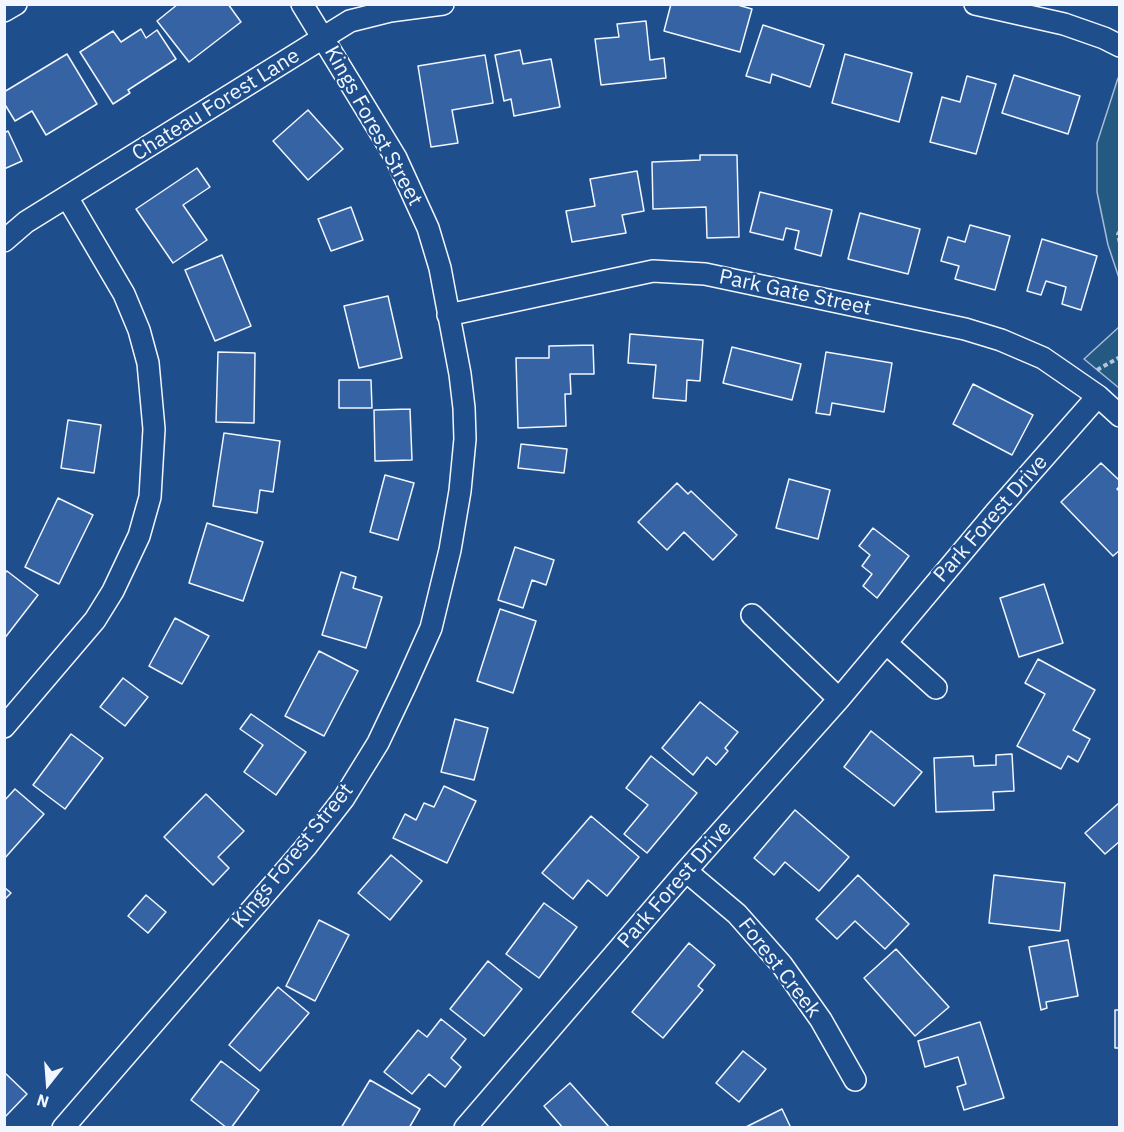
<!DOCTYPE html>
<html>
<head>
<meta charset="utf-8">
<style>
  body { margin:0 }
  #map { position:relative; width:1124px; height:1132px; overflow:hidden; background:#1f4e8c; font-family:"IBM Plex Sans",sans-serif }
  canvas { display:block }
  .frame { position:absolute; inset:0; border:6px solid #f2f6ff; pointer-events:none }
  .north { position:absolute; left:18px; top:1054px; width:60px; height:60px; -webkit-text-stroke:4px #1f4e8c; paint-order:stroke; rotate:197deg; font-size:16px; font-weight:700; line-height:24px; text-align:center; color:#f2f6ff }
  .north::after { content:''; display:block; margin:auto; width:21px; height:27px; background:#f2f6ff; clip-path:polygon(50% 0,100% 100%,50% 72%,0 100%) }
</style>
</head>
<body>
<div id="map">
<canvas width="1124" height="1132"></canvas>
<div class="frame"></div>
<div class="north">N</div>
</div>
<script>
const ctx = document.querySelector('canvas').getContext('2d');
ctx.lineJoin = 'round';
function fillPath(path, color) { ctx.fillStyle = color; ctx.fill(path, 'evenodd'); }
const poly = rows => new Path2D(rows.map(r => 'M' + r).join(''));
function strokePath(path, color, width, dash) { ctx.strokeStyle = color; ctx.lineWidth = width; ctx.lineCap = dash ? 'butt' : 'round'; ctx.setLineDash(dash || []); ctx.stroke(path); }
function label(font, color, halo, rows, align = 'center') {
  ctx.font = font + ' "IBM Plex Sans",sans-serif'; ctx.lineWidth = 4.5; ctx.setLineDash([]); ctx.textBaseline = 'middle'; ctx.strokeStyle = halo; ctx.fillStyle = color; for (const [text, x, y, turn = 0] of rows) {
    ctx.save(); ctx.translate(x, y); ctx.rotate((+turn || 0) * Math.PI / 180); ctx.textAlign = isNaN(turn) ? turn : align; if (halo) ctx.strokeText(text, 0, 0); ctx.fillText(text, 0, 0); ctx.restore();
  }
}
const green = poly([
  [1118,78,1120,79,1119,278,1108,245,1097,192,1097,143,1118,78],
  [1119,327,1119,388,1084,359,1119,327]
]);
const building = poly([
  [178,4,228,4,241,22,189,62,157,21,178,4],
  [671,4,734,4,752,9,740,52,664,31,671,4],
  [646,21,650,60,664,58,666,78,601,85,595,39,619,37,617,24,646,21],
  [763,25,824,45,810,87,772,74,770,83,746,76,763,25],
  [141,29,146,38,157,30,176,59,128,90,130,93,113,104,80,52,113,31,121,42,141,29],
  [520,50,523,64,551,59,560,107,514,116,511,99,504,101,495,55,520,50],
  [67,54,97,104,46,135,32,111,15,121,4,103,4,92,67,54],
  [845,54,912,73,899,122,832,103,845,54],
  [485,55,493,103,452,110,458,143,431,147,418,66,485,55],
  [1014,75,1080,96,1068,134,1002,113,1014,75],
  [967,76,996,84,976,154,930,142,942,97,960,102,967,76],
  [308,110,343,149,308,180,273,141,308,110],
  [8,131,22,161,4,169,4,133,8,131],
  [700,155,737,155,739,237,707,238,706,207,653,209,652,162,700,160,700,155],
  [197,168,210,187,183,205,207,240,173,263,136,209,197,168],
  [637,171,644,211,622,215,626,233,572,242,566,211,595,206,590,179,637,171],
  [760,192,832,210,821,256,795,249,799,231,786,228,783,240,750,232,760,192],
  [351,207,363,240,331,251,318,219,351,207],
  [860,213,920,229,908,274,848,259,860,213],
  [970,225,1010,236,995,290,955,279,959,266,941,261,948,237,965,242,970,225],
  [1042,239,1097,256,1081,310,1062,304,1066,287,1046,281,1041,295,1027,291,1042,239],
  [222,255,251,326,215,341,185,270,222,255],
  [388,296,402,358,359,368,344,306,388,296],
  [630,334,703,340,700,381,687,380,686,401,653,398,656,365,628,363,630,334],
  [593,345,594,374,570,374,571,394,565,394,566,426,518,428,516,358,549,358,549,346,593,345],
  [732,347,801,364,792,400,723,383,732,347],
  [218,352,255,353,254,423,216,422,218,352],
  [826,352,892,363,884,412,832,403,830,415,816,413,826,352],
  [339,380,371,380,372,408,339,408,339,380],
  [973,384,1033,415,1012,455,953,424,973,384],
  [410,409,412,460,375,461,374,410,410,409],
  [68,420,101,425,94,473,61,468,68,420],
  [224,433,280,441,273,492,260,490,257,513,213,506,224,433],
  [521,444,567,449,564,473,518,468,521,444],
  [1101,463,1120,481,1120,486,1117,489,1120,492,1120,550,1113,556,1061,502,1101,463],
  [385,475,414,483,398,540,370,532,385,475],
  [789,479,830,490,818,539,776,528,789,479],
  [677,483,688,494,691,491,737,535,713,560,684,532,667,550,638,522,677,483],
  [58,498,93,515,59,584,25,567,58,498],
  [207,523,263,542,243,601,189,583,207,523],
  [873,528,909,556,877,598,863,586,872,574,862,566,870,555,859,546,873,528],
  [515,547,554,560,546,585,532,580,523,608,498,600,515,547],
  [7,571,38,595,4,639,4,574,7,571],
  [341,572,356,577,353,588,382,597,366,648,322,635,341,572],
  [1044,584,1063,643,1019,657,1000,598,1044,584],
  [500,609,536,621,513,693,477,681,500,609],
  [175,618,209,636,182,684,149,666,175,618],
  [319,651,358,671,324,736,285,716,319,651],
  [1038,659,1095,690,1073,730,1090,739,1078,762,1068,756,1061,769,1017,746,1045,694,1025,683,1038,659],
  [123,678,148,697,125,726,100,707,123,678],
  [700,702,738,732,725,748,728,751,716,765,707,757,693,775,662,748,700,702],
  [251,714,306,752,276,795,244,772,263,745,240,729,251,714],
  [455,719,488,728,474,780,441,772,455,719],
  [871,731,922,772,894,806,844,767,871,731],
  [71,734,103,758,65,809,33,785,71,734],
  [1012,754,1014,791,993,792,994,810,936,812,934,758,973,756,974,766,996,765,996,755,1012,754],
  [651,756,697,793,647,853,624,834,648,805,626,788,651,756],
  [444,786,476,801,447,863,393,838,405,814,416,820,424,803,434,807,444,786],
  [15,789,44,814,4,859,4,801,15,789],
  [206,794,244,831,218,857,229,868,213,885,164,837,206,794],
  [1120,802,1120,841,1105,854,1085,833,1120,802],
  [795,810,849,857,819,891,785,862,774,875,754,858,795,810],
  [591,816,639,857,607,896,588,880,573,899,542,873,591,816],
  [391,855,422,881,390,920,358,893,391,855],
  [858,875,909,924,885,949,855,921,837,939,816,919,858,875],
  [994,875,1065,883,1060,931,989,923,994,875],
  [4,887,11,893,4,900,4,887],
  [146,895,166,912,148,933,128,916,146,895],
  [544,903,577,927,539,978,506,954,544,903],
  [319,920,349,935,315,1001,286,986,319,920],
  [1068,940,1078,996,1046,1002,1047,1008,1041,1010,1029,947,1068,940],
  [689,943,715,965,698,986,703,990,663,1038,632,1012,689,943],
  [896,949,949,1007,915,1036,864,978,896,949],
  [488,961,522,989,484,1036,450,1009,488,961],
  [278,987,309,1013,260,1071,229,1045,278,987],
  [1115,1010,1120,1010,1120,1048,1115,1048,1115,1010],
  [441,1019,466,1039,451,1058,461,1067,445,1087,429,1074,412,1094,384,1072,418,1030,427,1037,441,1019],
  [980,1022,1004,1098,964,1110,957,1087,966,1084,958,1057,925,1067,918,1041,980,1022],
  [743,1051,766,1069,739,1102,716,1083,743,1051],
  [221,1061,259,1090,231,1128,227,1128,191,1100,221,1061],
  [4,1072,27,1094,4,1118,4,1072],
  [370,1080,420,1109,409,1128,341,1128,370,1080],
  [570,1083,610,1128,563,1128,544,1106,570,1083],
  [782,1109,791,1128,744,1128,782,1109]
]);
const path = poly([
  [1120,231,1118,234,1120,243],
  [1097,370,1120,357]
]);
const street = poly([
  [975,4,1064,24,1104,38,1120,46],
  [4,11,16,4],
  [4,241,26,222,350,21,390,11,443,4],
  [448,315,653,271,705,274,965,329,1001,340,1043,358,1098,396,1120,416],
  [752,615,839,699],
  [886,643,936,688],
  [4,727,95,620,113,591,139,536,150,497,154,429,148,363,139,330,124,294,67,197],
  [686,871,737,914,782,965,821,1020,855,1080],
  [63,1128,305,848,344,798,378,743,406,684,431,628,450,550,460,491,465,439,464,408,460,374,440,268,428,228,396,158,302,4],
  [465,1128,686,871,839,699,995,513,1098,396]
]);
const streetNames = [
  ["Chateau Forest Lane",216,105,-32],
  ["Kings Forest Street",373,126,61],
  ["Park Gate Street",795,293,12],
  ["Park Forest Drive",991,519,-49],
  ["Kings Forest Street",293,856,-51],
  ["Park Forest Drive",675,885,-49],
  ["Forest Creek",779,968,52]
];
fillPath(green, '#245a82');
strokePath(green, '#a8bbd7', 1.5);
fillPath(building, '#3563a3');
strokePath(building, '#f2f6ff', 1.5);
strokePath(street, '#f2f6ff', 24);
strokePath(path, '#b3c4dc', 4, [4.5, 3]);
strokePath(street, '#1f4e8c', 21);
label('21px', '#f2f6ff', '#1f4e8c', streetNames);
</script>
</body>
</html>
